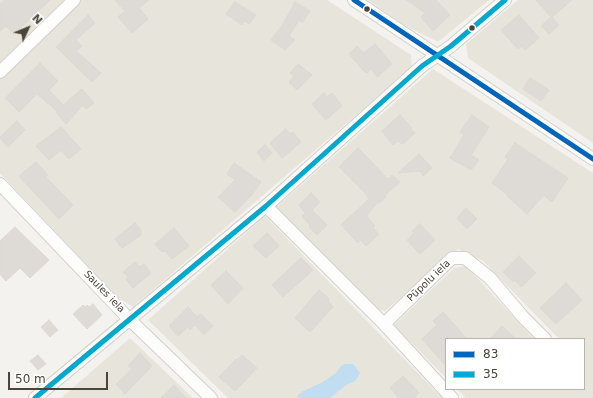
<!DOCTYPE html>
<html>
<head>
<meta charset="utf-8">
<style>
  body { margin:0 }
  #map { position:relative; width:593px; height:398px; overflow:hidden; background:#f4f2ee; font-family:"DejaVu Sans",sans-serif }
  canvas { display:block }
  .legend { position:absolute; left:445px; top:338px; width:140px; height:52px; box-sizing:border-box; background:#fff; border:1px solid #b7b4b0; margin:0; padding:5px 7px; list-style:none; font-size:12px; color:#4b4439 }
  .legend li { display:flex; align-items:center; gap:8px; height:20px }
  .legend b { width:20px; border:1px solid #b7b4b0 }
  .north { position:absolute; left:8px; top:8px; width:40px; height:40px; -webkit-text-stroke:3px #fff; paint-order:stroke; rotate:46deg; font-size:11px; font-weight:700; line-height:16px; text-align:center; color:#4b4439 }
  .north::after { content:''; display:block; margin:auto; width:14px; height:18px; background:#4b4439; clip-path:polygon(50% 0,100% 100%,50% 72%,0 100%) }
  .scale { position:absolute; left:8px; top:372px; width:100px; height:18px; box-sizing:border-box; border:2px solid #4b4439; border-top:0; padding-left:5px; font-size:12px; line-height:14px; white-space:nowrap; color:#4b4439; -webkit-text-stroke:3px #fff; paint-order:stroke }
</style>
</head>
<body>
<div id="map">
<canvas width="593" height="398"></canvas>
<ul class="legend">
<li><b style="height:5px;background:#0065bd"></b>83</li>
<li><b style="height:5px;background:#00a9ce"></b>35</li>
</ul>
<div class="north">N</div>
<div class="scale">50 m</div>
</div>
<script>
const ctx = document.querySelector('canvas').getContext('2d');
ctx.lineJoin = 'round';
function fillPath(path, color) { ctx.fillStyle = color; ctx.fill(path, 'evenodd'); }
const poly = rows => new Path2D(rows.map(r => 'M' + r).join(''));
function strokePath(path, color, width, dash) { ctx.strokeStyle = color; ctx.lineWidth = width; ctx.lineCap = dash ? 'butt' : 'round'; ctx.setLineDash(dash || []); ctx.stroke(path); }
function label(font, color, halo, rows, align = 'center') {
  ctx.font = font + ' "DejaVu Sans",sans-serif'; ctx.lineWidth = 3; ctx.setLineDash([]); ctx.textBaseline = 'middle'; ctx.strokeStyle = halo; ctx.fillStyle = color; for (const [text, x, y, turn = 0] of rows) {
    ctx.save(); ctx.translate(x, y); ctx.rotate((+turn || 0) * Math.PI / 180); ctx.textAlign = isNaN(turn) ? turn : align; if (halo) ctx.strokeText(text, 0, 0); ctx.fillText(text, 0, 0); ctx.restore();
  }
}
const residential = poly([
  [0,0,64,0,0,62],
  [79,0,327,0,411,55,412,67,133,307,117,297,0,173,0,77],
  [368,0,489,0,438,42,404,25],
  [518,0,593,0,593,143,468,58,466,44],
  [433,69,593,173,593,398,466,398,457,389,584,389,584,368,585,367,584,365,584,339,559,339,483,261,458,249,385,311,374,308,276,207],
  [265,216,442,398,228,398,148,320],
  [466,266,534,339,446,339,446,378,394,325,454,268],
  [130,338,193,398,61,398]
]);
const water = poly([
  [345,364,353,364,360,373,355,381,346,385,330,398,299,398,297,396,303,391,321,383,336,373,341,366]
]);
const building = poly([
  [5,0,50,0,14,34,6,26,0,31,0,4,5,0],
  [115,0,149,0,139,8,148,19,132,33,118,17,125,11,115,0],
  [407,0,436,0,450,15,433,31,421,17,425,13,407,0],
  [536,0,572,0,552,17,559,25,549,34,541,26,551,17,536,0],
  [235,2,256,15,249,24,245,21,242,25,226,14,235,2],
  [295,2,310,11,303,22,299,20,289,36,295,40,285,50,271,40,283,24,295,2],
  [88,15,95,23,76,40,82,46,76,51,101,73,92,82,56,47,88,15],
  [519,15,539,38,525,50,522,46,518,49,501,30,519,15],
  [375,44,392,64,377,77,371,69,367,73,365,72,349,54,357,46,364,53,375,44],
  [40,63,58,81,49,90,63,105,82,89,94,103,86,109,83,105,66,124,56,112,57,111,37,94,19,112,5,98,40,63],
  [298,64,312,75,297,90,289,82,294,76,290,73,298,64],
  [530,78,549,90,541,101,523,89,530,78],
  [324,93,327,97,332,93,342,106,326,120,312,104,324,93],
  [400,115,412,128,411,129,415,133,403,144,401,144,398,141,393,145,382,131,400,115],
  [472,115,489,127,471,155,479,160,471,170,450,158,464,135,460,132,472,115],
  [17,121,25,130,8,147,0,138,0,137,17,121],
  [61,127,81,149,69,159,61,150,49,160,36,146,61,127],
  [286,129,290,134,293,132,301,142,282,158,270,143,286,129],
  [515,143,568,178,552,202,544,195,527,214,507,196,508,195,492,183,508,159,505,157,515,143],
  [265,145,272,153,264,161,257,152,265,145],
  [358,148,388,179,392,175,400,182,385,195,386,197,379,203,378,202,366,216,375,226,373,228,379,234,366,246,361,240,358,243,341,225,369,199,365,193,339,167,358,148],
  [419,154,432,168,423,176,420,171,398,173,419,154],
  [36,162,48,175,46,177,73,205,59,219,19,176,36,162],
  [234,163,261,182,251,196,235,212,218,197,235,180,227,174,234,163],
  [311,193,320,202,312,210,327,225,317,235,309,227,310,225,302,216,305,213,299,205,311,193],
  [466,208,477,219,467,229,457,218,466,208],
  [135,223,141,230,141,235,122,248,115,239,135,223],
  [420,224,435,240,420,254,407,240,414,233,412,231,420,224],
  [15,227,49,260,30,278,20,268,6,281,0,274,0,241,15,227],
  [174,228,189,246,172,259,165,251,162,252,155,244,174,228],
  [267,233,279,246,266,258,253,246,267,233],
  [519,256,536,273,521,287,515,280,513,282,503,272,519,256],
  [301,258,313,270,283,297,272,285,301,258],
  [135,262,140,267,144,264,151,273,133,288,126,279,128,277,123,272,135,262],
  [226,271,243,288,228,304,211,285,226,271],
  [566,283,582,300,556,324,540,308,566,283],
  [319,290,329,299,328,301,333,307,310,332,295,318,319,290],
  [93,304,102,315,87,329,73,314,83,305,85,307,87,305,89,307,93,304],
  [188,307,197,317,201,314,213,326,204,335,195,325,190,330,188,327,178,336,169,326,188,307],
  [443,312,467,339,446,339,446,366,422,339,437,325,433,321,443,312],
  [49,320,58,330,50,337,41,327,49,320],
  [502,326,516,339,490,339,502,326],
  [140,353,152,366,125,394,116,384,132,369,128,366,140,353],
  [38,355,46,364,38,370,30,361,38,355],
  [242,355,257,368,235,391,219,377,236,359,237,360,242,355],
  [403,376,419,393,414,398,399,398,390,388,403,376],
  [174,385,186,398,161,398,174,385]
]);
const minor = poly([
  [354,0,593,159],
  [0,72,74,0],
  [0,184,129,319,211,398],
  [266,206,384,324,452,398],
  [384,324,452,258,465,258,490,278,523,317,545,339],
  [35,398,266,206,422,66,451,46,505,0]
]);
const bus1 = poly([
  [354,0,593,159]
]);
const bus2 = poly([
  [35,398,266,206,422,66,451,46,505,0]
]);
const markers = [
  [367,9,3.5,"#4b4439"],
  [472,28,3.5,"#4b4439"]
];
const streetNames = [
  ["Pūpolu iela",429,281,-44],
  ["Saules iela",104,292,46]
];
fillPath(residential, '#e7e4dc');
fillPath(water, '#c0ddf1');
fillPath(building, '#dedbd6');
strokePath(building, '#dcd9d4', 1);
strokePath(minor, '#d2d0cb', 14);
strokePath(minor, '#fdfdfc', 12);
strokePath(bus1, '#0065bd', 5);
strokePath(bus2, '#00a9ce', 5);
for (const [x, y, r, color] of markers) { const dot = new Path2D(); dot.arc(x, y, r, 0, 2 * Math.PI); ctx.fillStyle = color; ctx.fill(dot); strokePath(dot, '#fff', 1.5); }
label('10px', '#4b4439', '#fff', streetNames);
</script>
</body>
</html>
